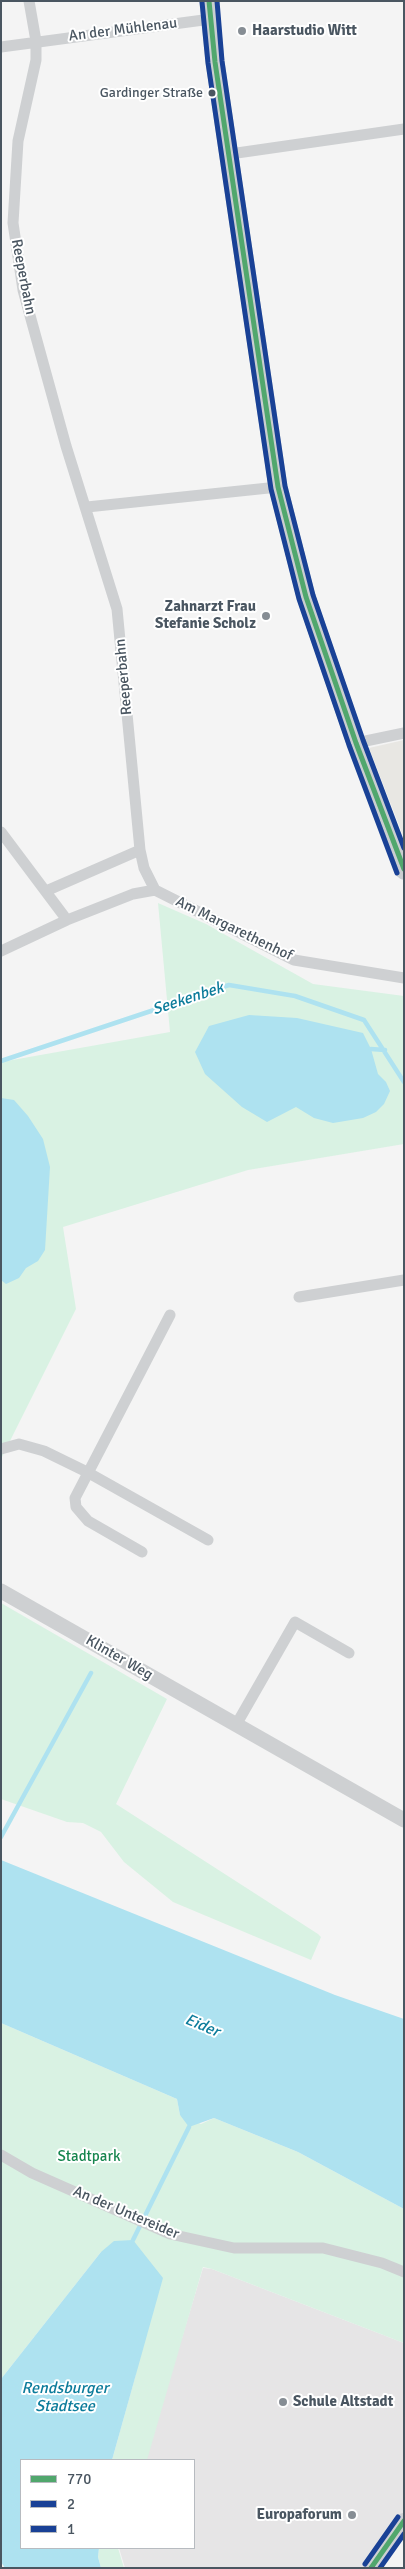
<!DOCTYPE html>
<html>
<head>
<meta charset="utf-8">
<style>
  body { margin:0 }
  #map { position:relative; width:405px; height:2569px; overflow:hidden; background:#f4f4f4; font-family:Signika,sans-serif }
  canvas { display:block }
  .frame { position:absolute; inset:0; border:2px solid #4a5661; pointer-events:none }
  .legend { position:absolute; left:20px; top:2459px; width:175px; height:90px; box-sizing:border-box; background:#fff; border:1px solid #b7bbc0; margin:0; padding:6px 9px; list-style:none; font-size:15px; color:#4a5661 }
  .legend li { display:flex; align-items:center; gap:10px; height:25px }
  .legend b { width:25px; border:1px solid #b7bbc0 }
</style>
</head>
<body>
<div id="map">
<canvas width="405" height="2569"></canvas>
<div class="frame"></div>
<ul class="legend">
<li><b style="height:6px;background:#51a76d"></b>770</li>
<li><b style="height:6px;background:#194196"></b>2</li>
<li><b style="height:6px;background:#194196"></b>1</li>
</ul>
</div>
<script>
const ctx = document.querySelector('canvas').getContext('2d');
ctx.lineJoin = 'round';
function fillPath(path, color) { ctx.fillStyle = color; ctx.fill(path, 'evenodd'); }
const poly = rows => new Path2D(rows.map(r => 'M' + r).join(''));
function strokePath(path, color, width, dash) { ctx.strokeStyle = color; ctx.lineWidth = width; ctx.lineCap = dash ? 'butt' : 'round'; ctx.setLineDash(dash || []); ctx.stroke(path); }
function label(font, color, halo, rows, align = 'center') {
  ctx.font = font + ' Signika,sans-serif'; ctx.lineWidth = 4; ctx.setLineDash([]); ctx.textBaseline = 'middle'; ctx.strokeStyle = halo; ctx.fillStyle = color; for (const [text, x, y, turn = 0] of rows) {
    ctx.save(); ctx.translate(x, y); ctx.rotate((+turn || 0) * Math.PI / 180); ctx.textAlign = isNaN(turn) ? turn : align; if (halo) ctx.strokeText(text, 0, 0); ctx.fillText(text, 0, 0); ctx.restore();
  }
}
const commercial = poly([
  [404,740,404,838,369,748]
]);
const education = poly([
  [203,2268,212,2269,404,2343,404,2515,364,2568,125,2568,119,2548,194,2548,194,2460,145,2460]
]);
const green = poly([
  [158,903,206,924,313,984,404,996,404,1144,248,1170,63,1227,76,1309,1,1459,1,1062,170,1032],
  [1,1603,167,1699,116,1804,318,1934,321,1937,311,1960,173,1902,124,1862,101,1832,83,1823,67,1822,1,1799],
  [1,2023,177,2099,180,2115,201,2124,214,2118,298,2152,404,2209,404,2343,212,2269,203,2267,147,2460,112,2460,136,2374,101,2252,1,2379],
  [99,2548,118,2548,124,2568,101,2568,98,2557]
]);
const water = poly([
  [249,1015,297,1018,363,1033,371,1049,378,1074,386,1082,390,1091,384,1104,376,1112,363,1118,333,1123,314,1118,296,1107,267,1122,242,1107,205,1074,195,1052,209,1026],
  [1,1098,14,1100,28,1116,43,1139,50,1167,45,1250,38,1261,26,1268,19,1278,6,1284,1,1280],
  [1,1860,335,1995,404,2019,404,2209,298,2152,214,2118,189,2127,180,2115,177,2099,1,2023],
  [133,2240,163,2278,112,2460,21,2460,21,2548,99,2548,98,2557,101,2568,5,2568,1,2562,1,2379,101,2252,114,2241]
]);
const stream = poly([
  [371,1049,385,1050],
  [1,1061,229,985,295,996,364,1020,404,1082],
  [1,1837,91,1673],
  [133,2240,189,2127]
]);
const minor = poly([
  [29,1,36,41,36,60,18,141,13,223,23,290,66,446,117,609,140,850,144,868,155,890],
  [1,47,211,19],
  [230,154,404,129],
  [87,507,278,487],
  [356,743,404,733],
  [1,832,67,920,133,894,155,890,294,960,404,978],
  [46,891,140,850],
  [1,951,67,920],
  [299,1297,404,1280],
  [1,1449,19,1444,44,1451,87,1472,208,1540],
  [142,1552,88,1521,76,1507,75,1498,170,1315],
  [236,1725,295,1622,349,1653],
  [1,2155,32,2173,170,2234,234,2248,323,2248,382,2263,404,2272]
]);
const tertiary = poly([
  [1,1591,404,1820]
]);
const secondary = poly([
  [371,2568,404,2521]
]);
const primary = poly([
  [209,1,215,62,278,487,306,597,356,743,404,870]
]);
const bus1 = poly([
  [209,1,215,62,278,487,306,597,356,743,404,869],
  [371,2568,404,2521]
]);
const bus2 = poly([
  [202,2,208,63,271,489,299,599,349,745,397,873],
  [380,2568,404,2534]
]);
const bus3 = poly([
  [217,1,222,61,285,486,313,595,363,740,404,848],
  [365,2564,398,2517]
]);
const markers = [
  [242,31,5,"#868d94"],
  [212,93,4.5,"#4a5661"],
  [266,616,5,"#868d94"],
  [283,2402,5,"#868d94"],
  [352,2515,5,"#868d94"]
];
const busNames = [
  ["Gardinger Straße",203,93]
];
const streetNames = [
  ["An der Mühlenau",123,30,-7],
  ["Reeperbahn",23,277,79],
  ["Reeperbahn",124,677,-95],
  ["Am Margarethenhof",234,929,26],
  ["Klinter Weg",119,1658,30],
  ["An der Untereider",126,2213,23]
];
const poiNames = [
  ["Haarstudio Witt",252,31],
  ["Zahnarzt Frau",256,607,"right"],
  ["Stefanie Scholz",256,624,"right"],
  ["Schule Altstadt",293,2402],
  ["Europaforum",342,2515,"right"]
];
const parkNames = [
  ["Stadtpark",89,2157]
];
const waterNames = [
  ["Seekenbek",188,999,-18],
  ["Eider",202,2026,23],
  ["Rendsburger",65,2389],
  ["Stadtsee",65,2407]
];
fillPath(commercial, '#e8e7e3');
fillPath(education, '#e6e5e6');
fillPath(green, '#d9f2e3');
fillPath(water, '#aee2f0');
strokePath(stream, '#aee2f0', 4.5);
strokePath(minor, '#ced0d2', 11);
strokePath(tertiary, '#ced0d2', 15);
strokePath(secondary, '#ced0d4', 16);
strokePath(primary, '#caced1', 19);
strokePath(bus1, '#51a76d', 5);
strokePath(bus2, '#194196', 5);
strokePath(bus3, '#194196', 5);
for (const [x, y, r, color] of markers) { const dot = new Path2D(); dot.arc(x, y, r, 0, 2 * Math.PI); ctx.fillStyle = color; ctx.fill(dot); strokePath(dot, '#fff', 2); }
label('14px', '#4a5661', '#fff', busNames, 'right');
label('15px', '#4a5661', '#fff', streetNames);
label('bold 15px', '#4a5661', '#fff', poiNames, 'left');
label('15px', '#17864f', '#fff', parkNames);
label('italic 16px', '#0c7c9b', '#fff', waterNames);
</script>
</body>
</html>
